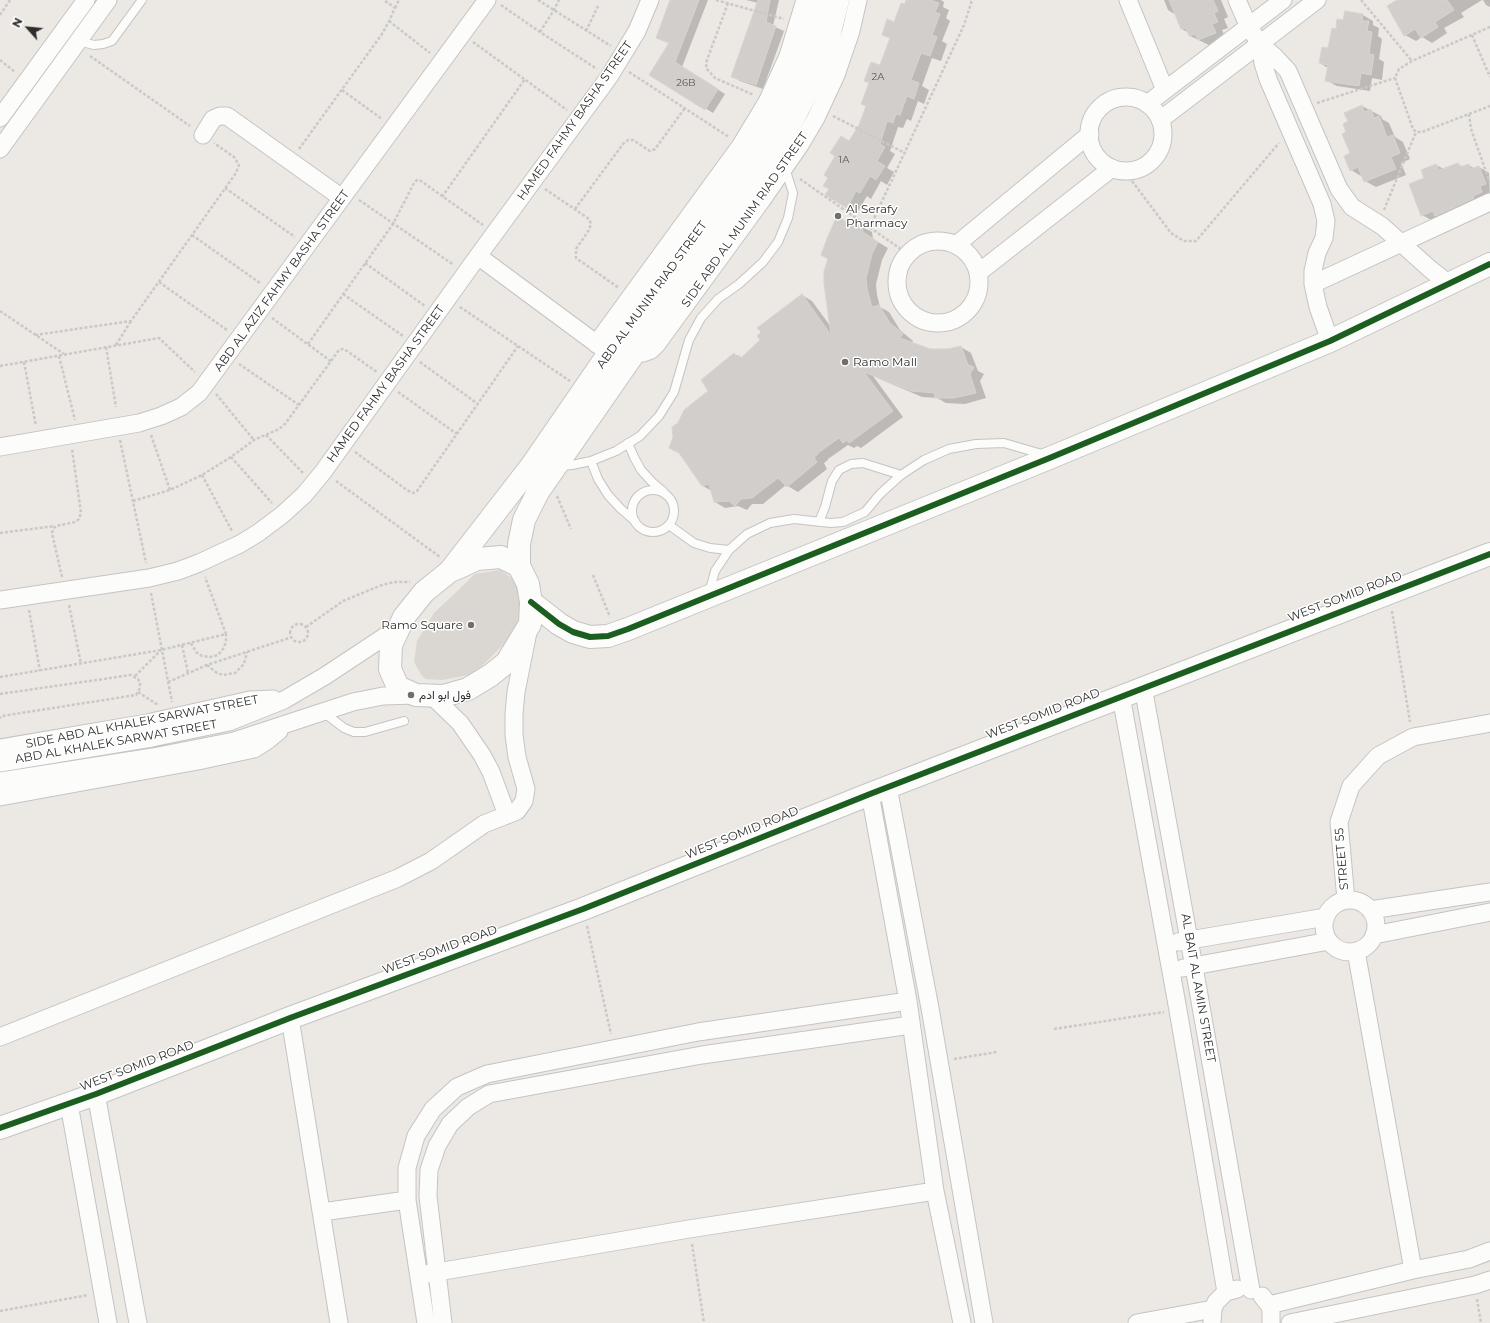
<!DOCTYPE html>
<html>
<head>
<meta charset="utf-8">
<style>
  body { margin:0 }
  #map { position:relative; width:1490px; height:1323px; overflow:hidden; background:#ece8e4; font-family:Montserrat,sans-serif }
  canvas { display:block }
  .north { position:absolute; left:8px; top:8px; width:40px; height:40px; -webkit-text-stroke:3px #fff; paint-order:stroke; rotate:297deg; font-size:11px; font-weight:700; line-height:16px; text-align:center; color:#2e2e2e }
  .north::after { content:''; display:block; margin:auto; width:14px; height:18px; background:#2e2e2e; clip-path:polygon(50% 0,100% 100%,50% 72%,0 100%) }
</style>
</head>
<body>
<div id="map">
<canvas width="1490" height="1323"></canvas>
<div class="north">N</div>
</div>
<script>
const ctx = document.querySelector('canvas').getContext('2d');
ctx.lineJoin = 'round';
function fillPath(path, color) { ctx.fillStyle = color; ctx.fill(path, 'evenodd'); }
const poly = rows => new Path2D(rows.map(r => 'M' + r).join(''));
function strokePath(path, color, width, dash) { ctx.strokeStyle = color; ctx.lineWidth = width; ctx.lineCap = dash ? 'butt' : 'round'; ctx.setLineDash(dash || []); ctx.stroke(path); }
function label(font, color, halo, rows, align = 'center') {
  ctx.font = font + ' Montserrat,Vazirmatn,sans-serif'; ctx.lineWidth = 3; ctx.setLineDash([]); ctx.textBaseline = 'middle'; ctx.strokeStyle = halo; ctx.fillStyle = color; for (const [text, x, y, turn = 0] of rows) {
    ctx.save(); ctx.translate(x, y); ctx.rotate((+turn || 0) * Math.PI / 180); ctx.textAlign = isNaN(turn) ? turn : align; if (halo) ctx.strokeText(text, 0, 0); ctx.fillText(text, 0, 0); ctx.restore();
  }
}
const plaza = poly([
  [500,570,522,585,526,601,511,637,474,674,442,680,426,679,422,676,414,662,417,641,434,613,475,574]
]);
const shadow = poly([
  [671,0,708,0,682,67,725,94,713,113,651,75,670,44,657,37],
  [746,0,779,0,773,26,784,31,763,89,740,81,732,76,758,3],
  [907,0,941,0,944,2,943,7,949,10,946,18,950,21,942,41,947,44,941,61,932,58,922,86,929,90,924,104,918,101,911,121,907,119,903,128,898,127,890,151,895,154,887,168,894,172,887,185,881,181,871,199,867,196,857,213,827,195,850,142,860,126,891,39,883,34,894,23],
  [1164,0,1221,0,1228,17,1224,19,1228,28,1222,30,1226,39,1209,45,1190,36,1189,33,1182,29,1176,15,1168,10],
  [1399,0,1482,0,1461,13,1464,17,1444,28,1447,33,1432,43,1422,37,1416,41,1405,35],
  [1483,0,1490,0,1490,7,1486,5],
  [1345,12,1363,15,1373,21,1373,25,1379,28,1378,36,1382,39,1379,59,1384,62,1382,80,1372,78,1370,91,1337,86,1326,80,1328,68,1320,63,1329,50,1337,30,1344,21],
  [1362,106,1381,116,1382,119,1389,123,1395,137,1403,142,1410,159,1401,163,1406,175,1376,187,1365,181,1363,176,1361,176,1351,170,1351,154,1348,133,1349,122],
  [1458,164,1463,167,1469,165,1475,169,1479,167,1489,173,1490,199,1433,221,1422,215,1426,178,1436,165,1444,169],
  [861,226,872,232,873,239,888,248,882,260,876,284,877,295,880,307,889,312,900,330,913,341,911,344,929,350,948,350,961,347,971,353,978,371,984,374,980,381,986,398,965,404,946,403,937,398,922,397,873,376,903,417,861,448,857,446,854,448,848,445,828,459,828,460,824,463,827,469,798,492,786,485,763,504,752,504,747,510,738,506,725,508,715,502,712,491,703,486,678,424,709,391,734,354,742,358,761,340,802,295,812,301,831,327,853,227]
]);
const building = poly([
  [670,0,699,0,675,62,718,89,705,110,649,75,669,43,656,38,670,0],
  [758,0,770,0,766,22,776,26,756,85,731,77,758,0],
  [906,0,930,0,939,3,935,12,940,14,932,35,937,37,930,56,921,53,911,80,919,83,914,99,907,96,900,115,896,114,893,123,887,121,880,144,885,147,877,161,885,166,876,180,870,176,860,193,856,191,847,208,825,195,829,189,823,186,828,178,824,175,835,156,830,153,841,136,849,141,859,125,866,106,861,104,869,83,864,81,871,62,880,65,890,38,882,35,887,19,894,22,901,3,905,4,906,0],
  [1169,0,1213,0,1218,11,1214,13,1218,22,1212,24,1216,33,1198,40,1195,34,1189,36,1186,28,1181,29,1169,0],
  [1397,0,1447,0,1454,10,1435,22,1438,27,1421,38,1415,29,1404,36,1387,6,1397,0],
  [1345,11,1363,14,1362,21,1369,21,1367,31,1372,32,1369,54,1374,55,1371,75,1361,73,1359,86,1325,81,1328,65,1319,63,1322,47,1328,48,1332,28,1336,29,1337,19,1343,20,1345,11],
  [1362,105,1364,112,1371,109,1374,118,1379,116,1387,137,1393,135,1400,153,1391,157,1396,169,1364,182,1358,167,1350,171,1344,156,1350,153,1342,134,1346,132,1343,124,1348,121,1344,113,1362,105],
  [1458,163,1460,167,1469,164,1471,169,1479,166,1486,184,1480,186,1482,192,1473,196,1474,198,1435,216,1433,211,1421,216,1409,184,1424,178,1421,170,1436,164,1439,170,1458,163],
  [837,216,853,226,861,225,863,232,878,242,872,254,866,278,867,289,872,307,879,305,890,323,903,334,900,338,930,349,948,349,961,346,968,365,974,367,970,374,976,393,954,398,934,398,935,393,911,391,864,372,893,411,849,443,847,440,843,443,839,438,818,453,818,454,814,457,817,462,787,487,778,478,752,498,741,499,735,506,729,501,714,502,709,484,702,486,679,453,669,448,673,437,672,427,678,423,684,410,708,391,701,380,734,353,737,358,739,355,741,358,760,340,757,336,761,332,757,328,802,294,831,335,824,284,824,271,828,259,821,255,828,236,837,216]
]);
const path = poly([
  [538,0,611,46],
  [716,0,784,19],
  [1361,0,1412,61],
  [728,3,707,60,706,68,715,78,754,95],
  [501,5,540,32,597,69],
  [395,8,399,0],
  [0,15,10,0],
  [389,21,430,53],
  [1490,27,1412,61,1399,69,1395,78,1413,129,1416,132,1422,132,1490,106],
  [586,31,598,6],
  [540,32,554,10,559,0],
  [1472,35,1490,77],
  [473,42,567,110],
  [90,56,190,126],
  [0,60,15,72],
  [629,72,729,137],
  [342,90,382,119],
  [1317,103,1395,78],
  [1469,114,1471,129,1490,183],
  [833,116,905,153],
  [299,149,382,34,389,21,395,8,384,0],
  [1126,173,1171,233,1184,241,1196,241,1279,143],
  [800,179,908,254],
  [225,188,295,237],
  [545,189,589,219,591,224,589,230,576,249,576,258,619,288],
  [442,197,525,79],
  [359,200,454,265],
  [575,209,623,144,628,140,633,140,650,151,655,149,685,108],
  [1384,210,1416,132],
  [870,227,964,25,972,0],
  [192,235,260,283],
  [365,263,425,306],
  [159,282,227,330],
  [343,294,403,336],
  [460,307,570,381],
  [0,311,64,354],
  [272,318,332,362],
  [35,335,131,321,236,173,239,165,234,157,214,143],
  [308,344,393,224,414,183,417,180,421,181,483,225],
  [116,345,131,321],
  [106,347,116,407],
  [59,356,75,420],
  [24,362,36,426],
  [420,362,478,404],
  [239,364,299,405],
  [0,366,159,338,195,372],
  [398,392,457,434],
  [216,394,254,440],
  [151,435,170,490],
  [266,435,303,473],
  [120,440,146,563],
  [355,452,407,490,413,493,417,491,518,346],
  [231,457,272,503],
  [202,475,232,531],
  [336,481,440,557],
  [557,496,571,529],
  [133,501,170,490,202,475,231,457,254,440,279,429,285,424,339,350,343,349,347,351,377,372],
  [0,533,55,526],
  [593,575,610,617],
  [62,577,52,533,53,529,56,526,75,522,79,519,81,513,72,449],
  [151,593,172,702],
  [69,605,81,664],
  [29,610,40,671],
  [1392,611,1410,722],
  '290 633a9 9 0 1 1 18 0a9 9 0 1 1-18 0Z',
  [306,627,343,601,382,585,394,582,410,582],
  [191,643,196,652,202,656,210,657,218,655,223,649,226,642,226,634],
  [182,645,188,673],
  [207,665,217,673,223,675,235,673,244,664,247,652],
  [135,676,161,650],
  [0,677,161,650,226,634,205,577],
  [168,682,207,665,292,637],
  [138,692,158,705],
  [0,694,131,675,138,679,140,683,140,688,136,695,2,716,0,718],
  [587,926,611,1034],
  [1054,1029,1164,1012],
  [954,1059,997,1052],
  [692,1244,704,1323],
  [1477,1299,1481,1323],
  [0,1311,88,1295]
]);
const lane = poly([
  [78,41,94,45,103,44,112,41,142,0],
  [628,443,634,457,641,470,652,482,663,491],
  [591,461,598,479,608,495,621,509,635,521],
  [560,466,572,465,591,461,616,451,640,436,659,416,674,392,689,340,701,318,718,299,739,284,763,262,778,242,788,218,793,193,785,168],
  '632 511a21 21 0 1 1 42 0a21 21 0 1 1-42 0Z',
  [819,522,825,507,832,481,839,470,851,464,863,463,901,475],
  [669,525,694,543,710,548,729,550],
  [709,593,715,571,729,550,747,534,770,523,794,519,831,523,843,522,865,512,880,494,901,475,924,460,949,449,976,444,1004,443,1045,455],
  [323,712,344,728,354,732,365,732,404,721]
]);
const street = poly([
  [1128,0,1165,90],
  [1237,0,1249,27,1260,44,1275,57,1288,71,1339,189,1352,207,1382,226,1430,269,1449,284],
  [1260,44,1263,63,1268,79,1322,204,1326,221,1324,238,1317,253,1313,271,1313,284,1318,307,1330,341],
  '1089 134a37 37 0 1 1 74 0a37 37 0 1 1-74 0Z',
  [1147,104,1283,0],
  [0,118,86,0],
  [1160,120,1317,0],
  [203,135,213,119,220,116,227,116,342,198],
  [0,149,108,0],
  '897 282a41 41 0 1 1 82 0a41 41 0 1 1-82 0Z',
  [956,245,1090,134],
  [478,256,605,350],
  [978,273,1112,168],
  [1313,284,1490,202],
  [596,344,741,145,767,102,788,56,805,0],
  [635,353,643,353,651,350,657,344,762,200,800,145,816,118,836,75,851,31,858,0],
  [0,447,139,423,161,416,181,407,199,393,487,0],
  [0,600,149,578,178,571,199,563,240,544,258,533,282,515,304,495,323,472,478,256,609,77,637,31,650,0],
  [1143,687,1194,967,1251,1290],
  [432,696,460,723,482,755,491,772,507,815],
  [1121,696,1178,1010,1226,1292],
  [0,748,147,723,250,700,273,699],
  [0,763,152,738,229,722,284,700,325,676,399,627],
  [0,781,153,757,234,741,353,702,383,696,415,695],
  [888,787,930,1008,984,1323],
  [870,794,908,1001,935,1191,962,1323],
  [0,797,198,761,254,749,268,740,279,731],
  [1346,900,1339,822,1351,786,1378,756,1413,737,1490,723],
  '1324 926a26 26 0 1 1 52 0a26 26 0 1 1-52 0Z',
  [1370,910,1490,892],
  [1374,935,1490,912],
  [1178,942,1326,917],
  [1356,951,1413,1270],
  [1183,968,1329,941],
  [290,1018,339,1323],
  [0,1037,398,878,431,861,484,824,517,811,524,801,526,789,517,757,514,735,514,714,516,692,528,632],
  [96,1094,138,1323],
  [69,1104,108,1323],
  [322,1212,407,1200],
  [426,1274,689,1229,935,1191],
  [1262,1296,1269,1305,1271,1310,1271,1323],
  [1269,1305,1413,1270,1469,1259,1490,1251],
  [426,1323,407,1200,407,1168,416,1136,433,1109,457,1087,487,1074,698,1032,908,1001],
  [443,1323,428,1196,429,1170,437,1146,450,1124,468,1107,489,1094,702,1055,911,1025],
  [1137,1323,1213,1309],
  [1212,1323,1213,1309,1216,1302,1226,1292,1237,1289],
  [1290,1323,1475,1285,1490,1280]
]);
const secondary = poly([
  [501,557,519,566,528,584,531,602,530,624,507,662,491,675,468,689,443,696,416,695,398,687,390,669,391,645,404,617,424,592,450,571,462,566,477,559,501,557],
  [519,566,519,544,524,520,538,492,782,140,817,73,828,40,838,0],
  [450,571,532,465,609,353,749,160,778,113,803,59,822,0],
  [531,602,559,624,573,632,590,637,608,636,628,629,1052,457,1330,341,1490,264],
  [0,1128,96,1094,290,1018,583,909,870,794,1490,554]
]);
const cycleway = poly([
  [531,602,559,624,573,632,590,637,608,636,628,629,1052,457,1330,341,1490,264],
  [0,1128,96,1094,290,1018,583,909,870,794,1490,554]
]);
const markers = [
  [838,216,4,"#706f6e"],
  [845,362,4,"#706f6e"],
  [471,625,4,"#706f6e"],
  [411,695,4,"#706f6e"]
];
const numberNames = [
  ["2A",878,77],
  ["26B",686,83],
  ["1A",844,160]
];
const streetNames = [
  ["HAMED FAHMY BASHA STREET",575,121,-55],
  ["SIDE ABD AL MUNIM RIAD STREET",745,220,-55],
  ["ABD AL AZIZ FAHMY BASHA STREET",282,281,-54],
  ["ABD AL MUNIM RIAD STREET",652,295,-54],
  ["HAMED FAHMY BASHA STREET",386,384,-54],
  ["WEST SOMID ROAD",1345,597,-21],
  ["WEST SOMID ROAD",1043,714,-21],
  ["SIDE ABD AL KHALEK SARWAT STREET",142,722,-11],
  ["ABD AL KHALEK SARWAT STREET",116,742,-10],
  ["WEST SOMID ROAD",742,833,-22],
  ["STREET 55",1342,859,-95],
  ["WEST SOMID ROAD",440,950,-20],
  ["AL BAIT AL AMIN STREET",1198,988,80],
  ["WEST SOMID ROAD",137,1066,-21]
];
const poiNames = [
  ["Al Serafy",846,209],
  ["Pharmacy",846,223],
  ["Ramo Mall",853,362],
  ["Ramo Square",463,625,"right"],
  ["فول ابو ادم",419,695]
];
fillPath(plaza, '#dad6d2');
fillPath(shadow, '#0003');
fillPath(building, '#d1cecb');
strokePath(building, '#d7d4d0', 1);
strokePath(lane, '#c5c4c5', 10);
strokePath(street, '#c5c4c5', 19);
strokePath(secondary, '#c5c4c5', 24);
strokePath(path, '#c9c9c8', 2.5, [3, 2]);
strokePath(lane, '#fcfcfb', 8);
strokePath(street, '#fcfcfb', 17);
strokePath(secondary, '#fcfcfb', 22);
strokePath(cycleway, '#1b5e20', 6);
for (const [x, y, r, color] of markers) { const dot = new Path2D(); dot.arc(x, y, r, 0, 2 * Math.PI); ctx.fillStyle = color; ctx.fill(dot); strokePath(dot, '#fff', 1.5); }
label('10px', '#585857', null, numberNames);
label('12px', '#2e2e2e', '#fff', streetNames);
label('12px', '#2e2e2e', '#fff', poiNames, 'left');
</script>
</body>
</html>
